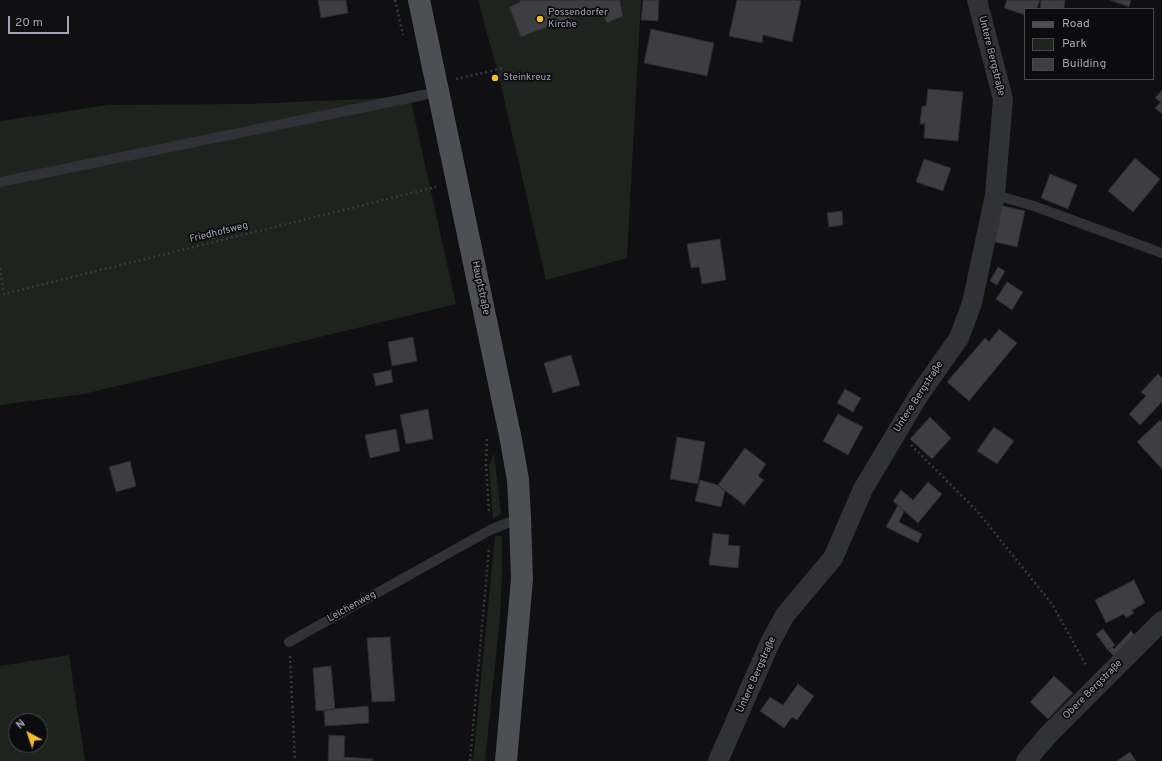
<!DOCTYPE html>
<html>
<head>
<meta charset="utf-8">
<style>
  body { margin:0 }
  #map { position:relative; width:1162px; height:761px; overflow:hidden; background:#101012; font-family:Overpass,sans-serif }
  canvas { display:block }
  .legend { position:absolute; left:1024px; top:8px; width:130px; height:72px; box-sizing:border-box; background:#0c0b0d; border:1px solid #48494f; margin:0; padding:5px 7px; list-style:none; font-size:12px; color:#a1a5b3 }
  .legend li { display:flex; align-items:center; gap:8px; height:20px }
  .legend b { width:20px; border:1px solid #48494f }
  .north { position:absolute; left:8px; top:713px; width:40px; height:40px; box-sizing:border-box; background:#0c0b0d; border:1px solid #48494f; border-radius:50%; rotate:320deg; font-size:11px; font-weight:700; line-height:16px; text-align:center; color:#a1a5b3 }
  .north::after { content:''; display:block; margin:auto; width:14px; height:18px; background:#f2be28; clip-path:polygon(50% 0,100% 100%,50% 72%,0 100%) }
  .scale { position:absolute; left:8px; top:16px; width:61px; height:18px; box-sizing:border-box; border:2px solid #a1a5b3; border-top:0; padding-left:5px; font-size:12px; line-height:14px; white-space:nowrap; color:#a1a5b3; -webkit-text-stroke:3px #0c0b0d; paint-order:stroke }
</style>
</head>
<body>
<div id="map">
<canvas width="1162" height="761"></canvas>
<ul class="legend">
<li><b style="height:5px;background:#4d4f56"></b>Road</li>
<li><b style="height:11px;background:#1d241e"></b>Park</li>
<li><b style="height:11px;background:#3d3d42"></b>Building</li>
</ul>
<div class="north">N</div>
<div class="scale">20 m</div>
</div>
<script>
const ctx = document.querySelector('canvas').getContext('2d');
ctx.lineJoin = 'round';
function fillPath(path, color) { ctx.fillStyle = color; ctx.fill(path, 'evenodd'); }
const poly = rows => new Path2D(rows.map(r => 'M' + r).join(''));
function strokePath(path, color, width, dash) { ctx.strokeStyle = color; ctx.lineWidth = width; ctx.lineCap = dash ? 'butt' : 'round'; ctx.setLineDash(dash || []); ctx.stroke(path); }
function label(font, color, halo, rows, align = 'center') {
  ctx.font = font + ' Overpass,sans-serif'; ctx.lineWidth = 3.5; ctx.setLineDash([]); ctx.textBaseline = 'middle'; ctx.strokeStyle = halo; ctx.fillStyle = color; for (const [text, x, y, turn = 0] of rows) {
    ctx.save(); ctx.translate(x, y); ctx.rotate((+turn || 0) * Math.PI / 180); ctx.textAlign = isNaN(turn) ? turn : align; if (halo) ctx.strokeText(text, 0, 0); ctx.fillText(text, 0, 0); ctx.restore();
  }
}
const green = poly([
  [478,0,641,0,627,258,546,280,499,77],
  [410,97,456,304,84,394,0,405,0,121,109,105,248,104],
  [494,453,501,514,493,519,489,466],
  [495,536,502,536,502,572,500,617,485,761,473,761],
  [69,655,85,761,0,761,0,666],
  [16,721,40,721,40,745,16,745]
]);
const building = poly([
  [318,0,346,0,348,13,321,18,318,0],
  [519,0,620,0,623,16,607,23,599,7,521,37,509,7,520,2,519,0],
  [643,0,659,0,658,21,641,20,643,0],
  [737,0,795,0,801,1,792,42,763,35,762,43,729,36,737,0],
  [1007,0,1040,0,1037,9,1025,9,1025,15,1004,8,1007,0],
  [1041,0,1065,0,1064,9,1040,9,1041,0],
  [1110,0,1131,0,1129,7,1110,0],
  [651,29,714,43,707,76,644,63,651,29],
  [928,89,963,92,958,141,924,138,925,124,920,124,922,106,926,106,928,89],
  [1162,90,1162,114,1155,108,1161,102,1155,98,1162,90],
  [1135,158,1160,179,1133,212,1108,191,1135,158],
  [924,159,951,168,943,191,916,182,924,159],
  [1050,174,1077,185,1068,209,1041,198,1050,174],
  [1000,205,1025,211,1017,247,991,241,1000,205],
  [842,211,843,225,829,227,827,213,842,211],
  [720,239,726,280,702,284,699,267,691,268,687,244,720,239],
  [998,267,1005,271,997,285,990,281,998,267],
  [1007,282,1023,292,1012,310,996,299,1007,282],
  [999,329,1017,343,969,401,947,382,985,338,989,342,999,329],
  [413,337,417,361,392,366,388,342,413,337],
  [571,355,580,385,553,393,544,363,571,355],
  [391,370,393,382,376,386,373,374,391,370],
  [1158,374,1162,378,1162,402,1140,425,1129,414,1146,396,1141,392,1158,374],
  [845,389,861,398,853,412,837,403,845,389],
  [428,409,433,439,406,444,400,415,428,409],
  [838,414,863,427,848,455,823,441,838,414],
  [930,417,951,438,932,459,910,439,930,417],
  [1160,420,1162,422,1162,469,1137,442,1160,420],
  [994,427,1014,441,997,464,977,451,994,427],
  [396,429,400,451,370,458,365,435,396,429],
  [677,437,705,442,698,484,670,479,677,437],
  [745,448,766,464,758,476,764,480,744,505,718,485,745,448],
  [130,461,136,486,116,492,109,467,130,461],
  [700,480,718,485,725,491,721,507,695,501,700,480],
  [928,482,942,494,918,523,893,501,901,490,913,500,928,482],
  [898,505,904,511,899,522,922,534,918,543,886,527,898,505],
  [713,533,729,535,728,545,740,546,738,568,709,565,713,533],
  [1134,580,1145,603,1132,610,1134,613,1126,618,1124,614,1106,623,1095,600,1134,580],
  [1103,629,1115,645,1108,650,1096,634,1103,629],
  [1131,631,1136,637,1116,658,1108,650,1112,647,1114,649,1131,631],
  [390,637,395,701,372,702,367,638,390,637],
  [331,666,335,709,316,711,313,668,331,666],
  [1054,676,1073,693,1048,719,1030,702,1054,676],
  [798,684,814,696,797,720,792,717,784,728,760,711,770,697,783,705,798,684],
  [368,706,369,723,325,726,324,710,368,706],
  [329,735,345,736,344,757,373,759,372,761,328,761,329,735],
  [1130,752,1136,761,1117,761,1130,752]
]);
const path = poly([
  [395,0,403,35],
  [456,79,504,68],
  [0,268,4,294,436,187],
  [487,439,486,463,489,513],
  [911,445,977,511,1052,604,1087,667],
  [290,656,295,761],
  [470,761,489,548]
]);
const service = poly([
  [0,182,438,92],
  [995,195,1034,206,1162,253],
  [289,642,490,530,520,518]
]);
const minor = poly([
  [718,761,769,645,785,615,833,558,863,489,919,395,959,338,972,303,995,195,1003,99,977,0],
  [1026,761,1048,735,1162,621]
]);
const primary = poly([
  [419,0,511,440,518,480,520,518,522,579,506,761]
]);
const markers = [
  [540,19,4,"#f2be28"],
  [495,78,4,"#f2be28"]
];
const poiNames = [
  ["Possendorfer",548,13],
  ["Kirche",548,25],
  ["Steinkreuz",503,78]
];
const streetNames = [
  ["Untere Bergstraße",991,56,76],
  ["Friedhofsweg",219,233,-14],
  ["Hauptstraße",480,288,78],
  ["Untere Bergstraße",919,397,-57],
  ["Leichenweg",352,607,-29],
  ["Untere Bergstraße",757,675,-66],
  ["Obere Bergstraße",1093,690,-45]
];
fillPath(green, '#1d241e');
fillPath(building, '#3d3d42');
strokePath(building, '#2b2a2e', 1);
strokePath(path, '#37393e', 2.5, [2, 3]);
strokePath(service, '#313237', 10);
strokePath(minor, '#313237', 20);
strokePath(primary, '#4d4f56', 22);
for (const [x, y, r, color] of markers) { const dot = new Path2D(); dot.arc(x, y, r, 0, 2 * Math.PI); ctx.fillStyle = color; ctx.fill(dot); strokePath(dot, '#0c0b0d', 1.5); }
label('10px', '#a1a5b3', '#0c0b0d', poiNames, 'left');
label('10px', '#a1a5b3', '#0c0b0d', streetNames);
</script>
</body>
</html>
